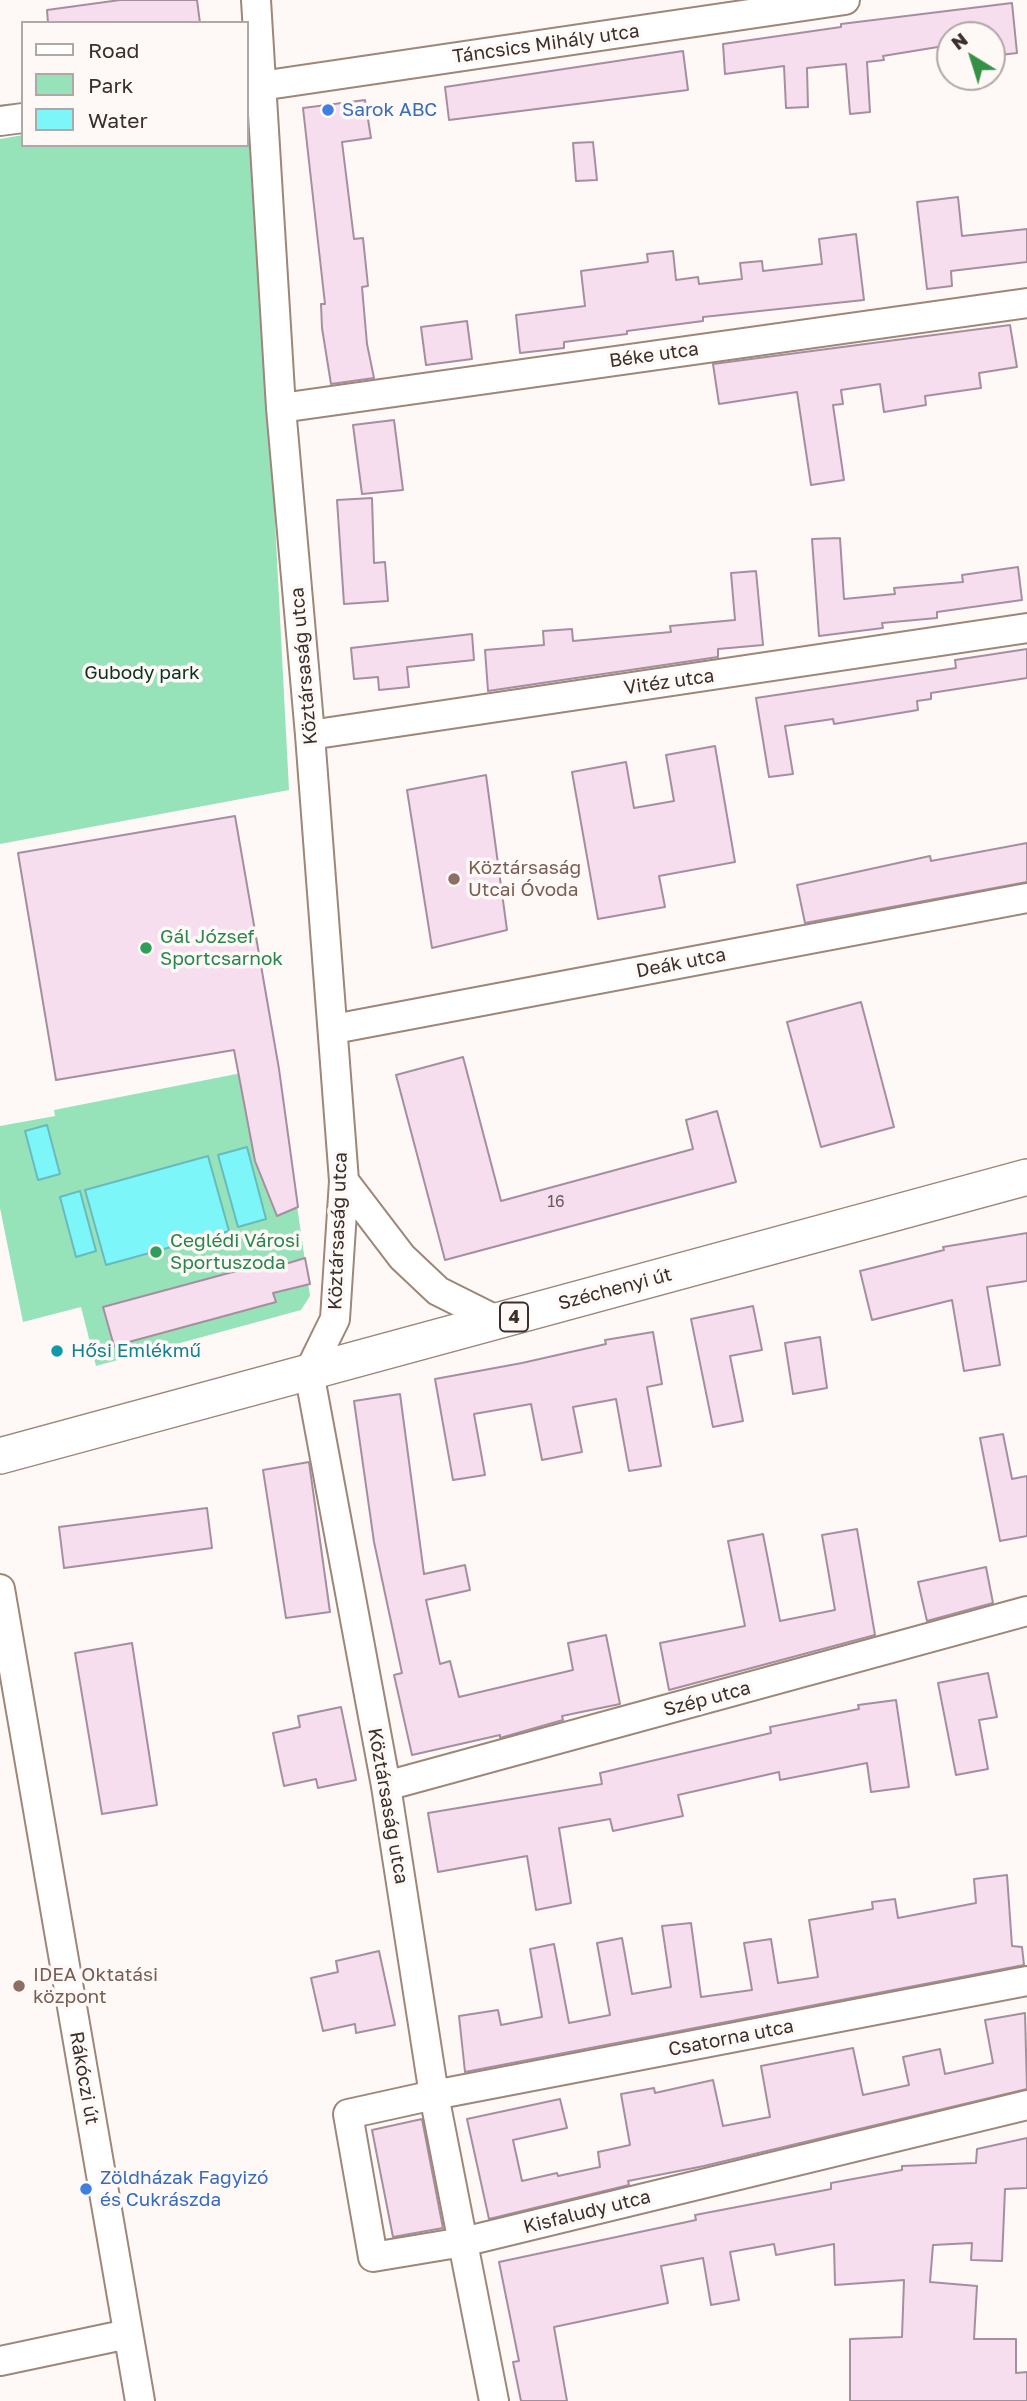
<!DOCTYPE html>
<html>
<head>
<meta charset="utf-8">
<style>
  body { margin:0 }
  #map { position:relative; width:1027px; height:2401px; overflow:hidden; background:#fef9f6; font-family:"Golos Text",sans-serif }
  canvas { display:block }
  .legend { position:absolute; left:21px; top:21px; width:228px; height:126px; box-sizing:border-box; background:#fef9f6; border:2px solid #b0a8a4; margin:0; padding:9px 12px; list-style:none; font-size:21px; color:#3a2f2a }
  .legend li { display:flex; align-items:center; gap:14px; height:35px }
  .legend b { width:35px; border:2px solid #b0a8a4 }
  .north { position:absolute; left:936px; top:21px; width:70px; height:70px; box-sizing:border-box; background:#fef9f6; border:2px solid #b0a8a4; border-radius:50%; rotate:322deg; font-size:19px; font-weight:700; line-height:28px; text-align:center; color:#3a2f2a }
  .north::after { content:''; display:block; margin:auto; width:24px; height:32px; background:#329144; clip-path:polygon(50% 0,100% 100%,50% 72%,0 100%) }
</style>
</head>
<body>
<div id="map">
<canvas width="1027" height="2401"></canvas>
<ul class="legend">
<li><b style="height:9px;background:#fff"></b>Road</li>
<li><b style="height:19px;background:#96e3ba"></b>Park</li>
<li><b style="height:19px;background:#7df6fa"></b>Water</li>
</ul>
<div class="north">N</div>
</div>
<script>
const ctx = document.querySelector('canvas').getContext('2d');
ctx.lineJoin = 'round';
function fillPath(path, color) { ctx.fillStyle = color; ctx.fill(path, 'evenodd'); }
const poly = rows => new Path2D(rows.map(r => 'M' + r).join(''));
function strokePath(path, color, width, dash) { ctx.strokeStyle = color; ctx.lineWidth = width; ctx.lineCap = dash ? 'butt' : 'round'; ctx.setLineDash(dash || []); ctx.stroke(path); }
function label(font, color, halo, rows, align = 'center') {
  ctx.font = font + ' "Golos Text",sans-serif'; ctx.lineWidth = 7; ctx.setLineDash([]); ctx.textBaseline = 'middle'; ctx.strokeStyle = halo; ctx.fillStyle = color; for (const [text, x, y, turn = 0] of rows) {
    ctx.save(); ctx.translate(x, y); ctx.rotate((+turn || 0) * Math.PI / 180); ctx.textAlign = isNaN(turn) ? turn : align; if (halo) ctx.strokeText(text, 0, 0); ctx.fillText(text, 0, 0); ctx.restore();
  }
}
const green = poly([
  [253,99,289,790,0,844,0,139,23,135,23,145,247,145,247,100],
  [277,1066,310,1296,301,1310,96,1366,81,1307,23,1322,0,1208,0,1126,55,1116,54,1110]
]);
const water = poly([
  [47,1125,60,1174,38,1180,25,1131,47,1125],
  [247,1147,266,1219,238,1227,218,1155,247,1147],
  [208,1156,229,1231,106,1265,85,1190,208,1156],
  [80,1191,96,1251,76,1257,60,1197,80,1191]
]);
const building = poly([
  [120,0,197,0,200,23,48,23,47,10,120,0],
  [1012,3,1017,53,992,56,992,35,950,35,950,45,883,56,884,60,867,62,870,112,850,114,846,64,807,68,808,107,786,108,784,66,725,74,723,44,841,27,841,24,1012,3],
  [683,51,688,90,449,120,445,87,683,51],
  [365,100,371,138,342,142,354,239,363,238,368,286,362,287,367,344,374,378,331,384,322,328,321,304,325,304,303,108,365,100],
  [593,142,597,180,576,181,573,143,593,142],
  [958,197,962,236,1027,229,1027,262,951,271,952,286,927,289,917,202,958,197],
  [856,234,864,300,703,317,703,321,627,331,627,334,564,342,564,348,520,353,516,315,585,306,581,271,648,262,647,254,673,251,676,280,698,277,699,284,742,279,740,263,762,261,763,271,822,264,819,239,856,234],
  [467,321,472,359,426,365,421,327,467,321],
  [1010,325,1017,367,979,373,981,388,925,396,926,405,884,412,880,384,841,390,843,404,833,405,844,480,811,485,797,392,719,404,713,364,1010,325],
  [394,420,403,490,362,494,353,425,394,420],
  [372,498,374,563,385,562,388,601,344,604,337,500,372,498],
  [840,538,844,599,895,594,894,588,963,582,962,575,1018,567,1022,600,937,612,937,618,882,623,883,628,819,636,812,539,840,538],
  [756,571,763,645,718,649,718,657,488,691,485,650,544,645,543,631,572,629,573,641,671,632,670,626,735,620,731,573,756,571],
  [472,634,474,660,407,667,409,687,379,690,378,677,354,679,351,648,472,634],
  [1027,649,1027,678,931,693,931,699,917,701,918,710,834,724,833,719,785,726,793,774,769,777,756,698,956,668,955,660,1027,649],
  [715,746,735,862,659,876,665,907,598,919,572,772,626,762,634,808,674,801,666,755,715,746],
  [486,775,507,930,432,948,407,790,486,775],
  [235,816,279,1069,298,1207,277,1216,255,1161,234,1050,56,1080,18,853,235,816],
  [1027,843,1027,882,805,923,797,885,930,856,931,861,1027,843],
  [861,1002,894,1127,821,1147,787,1022,861,1002],
  [463,1057,501,1201,693,1149,686,1120,717,1111,736,1182,445,1260,396,1075,463,1057],
  [1027,1233,1027,1281,987,1287,1000,1365,964,1371,952,1300,872,1320,860,1271,944,1250,943,1247,1027,1233],
  [305,1258,310,1284,273,1293,276,1302,114,1346,103,1307,266,1263,269,1269,305,1258],
  [753,1306,762,1350,730,1356,743,1421,713,1427,691,1319,753,1306],
  [653,1332,662,1384,647,1387,661,1466,629,1471,616,1399,573,1407,582,1452,542,1460,531,1404,474,1414,485,1475,453,1480,435,1379,522,1363,606,1344,605,1340,653,1332],
  [820,1337,827,1388,793,1394,785,1343,820,1337],
  [400,1394,424,1574,465,1565,470,1590,426,1600,440,1664,450,1661,459,1697,573,1670,568,1643,606,1635,620,1704,562,1716,563,1720,500,1738,500,1735,412,1755,394,1675,402,1673,374,1542,354,1401,400,1394],
  [1003,1434,1012,1479,1027,1476,1027,1536,1000,1541,980,1438,1003,1434],
  [309,1462,330,1612,286,1618,263,1470,309,1462],
  [207,1508,212,1548,64,1568,59,1527,207,1508],
  [857,1529,875,1635,669,1690,660,1643,745,1626,728,1541,763,1534,780,1621,835,1610,822,1535,857,1529],
  [986,1567,993,1603,927,1621,918,1582,986,1567],
  [132,1643,157,1805,102,1814,75,1653,132,1643],
  [988,1673,997,1717,979,1720,988,1769,956,1775,938,1683,988,1673],
  [896,1700,909,1787,871,1792,867,1763,780,1780,779,1772,678,1795,683,1816,613,1831,610,1819,559,1828,571,1903,536,1910,527,1856,438,1872,428,1813,602,1784,600,1773,771,1733,770,1727,859,1709,858,1705,896,1700],
  [341,1707,356,1780,318,1788,316,1779,284,1786,273,1733,300,1727,298,1716,341,1707],
  [1007,1875,1012,1946,1022,1947,1024,1965,465,2072,459,2016,498,2010,501,2025,542,2017,530,1949,554,1944,569,2023,610,2015,597,1943,622,1938,632,1994,671,1987,662,1926,691,1923,701,1997,752,1990,744,1943,771,1939,778,1983,818,1977,809,1920,873,1909,872,1902,895,1899,898,1918,976,1903,974,1879,1007,1875],
  [379,1951,395,2025,356,2033,355,2024,323,2031,311,1978,338,1972,336,1961,379,1951],
  [1025,2013,1027,2089,704,2166,628,2181,629,2185,489,2219,467,2119,560,2099,567,2128,513,2140,522,2181,557,2173,558,2176,600,2167,598,2152,630,2145,621,2094,654,2088,655,2093,713,2080,723,2126,770,2117,761,2066,853,2048,863,2095,909,2085,903,2057,940,2049,945,2074,993,2063,985,2020,1025,2013],
  [422,2119,443,2228,393,2237,372,2130,422,2119],
  [1027,2138,1027,2188,1005,2189,1002,2261,971,2260,972,2243,933,2245,930,2282,977,2286,974,2339,1016,2339,1016,2373,1027,2372,1027,2401,850,2401,850,2339,902,2337,904,2280,835,2285,834,2244,776,2255,774,2244,730,2252,739,2300,711,2305,703,2258,661,2266,668,2303,554,2327,567,2401,521,2401,513,2362,519,2361,499,2262,696,2220,695,2215,831,2189,831,2183,902,2170,902,2166,976,2163,977,2149,1027,2138]
]);
const minor = poly([
  [256,0,281,408,310,735,344,1181,335,1319,309,1372,386,1786,434,2095,494,2401],
  [247,88,845,0],
  [0,121,23,118],
  [281,408,1027,303],
  [310,735,1027,628],
  [334,1029,1027,898],
  [344,1181,402,1257,438,1291,498,1321],
  [0,1589,140,2401],
  [386,1786,1027,1611],
  [1027,1981,434,2095,348,2114,373,2257,463,2242,1027,2105],
  [0,2361,128,2334]
]);
const major = poly([
  [0,1456,1027,1177]
]);
const markers = [
  [328,110,7,"#3f7fe0"],
  [454,879,7,"#8d6e63"],
  [146,948,7,"#2e9e5b"],
  [156,1252,7,"#2e9e5b"],
  [57,1351,7,"#0f9aa8"],
  [19,1986,7,"#8d6e63"],
  [86,2189,7,"#3f7fe0"]
];
const numberNames = [
  ["16",556,1202]
];
const shields = [
  [514,1317,28]
];
const shieldNames = [
  ["4",514,1317]
];
const streetNames = [
  ["Táncsics Mihály utca",546,44,-8],
  ["Béke utca",654,355,-8],
  ["Köztársaság utca",304,666,-95],
  ["Vitéz utca",669,682,-8],
  ["Deák utca",681,963,-11],
  ["Köztársaság utca",338,1231,-88],
  ["Széchenyi út",615,1289,-15],
  ["Szép utca",707,1699,-15],
  ["Köztársaság utca",388,1806,80],
  ["Csatorna utca",731,2038,-11],
  ["Rákóczi út",84,2078,80],
  ["Kisfaludy utca",587,2212,-14]
];
const shopNames = [
  ["Sarok ABC",342,110],
  ["Zöldházak Fagyizó",100,2178],
  ["és Cukrászda",100,2200]
];
const parkNames = [
  ["Gubody park",142,673]
];
const educationNames = [
  ["Köztársaság",468,868],
  ["Utcai Óvoda",468,890],
  ["IDEA Oktatási",33,1975],
  ["központ",33,1997]
];
const leisureNames = [
  ["Gál József",160,937],
  ["Sportcsarnok",160,959],
  ["Ceglédi Városi",170,1241],
  ["Sportuszoda",170,1263]
];
const cultureNames = [
  ["Hősi Emlékmű",71,1351]
];
fillPath(green, '#96e3ba');
fillPath(water, '#7df6fa');
strokePath(water, '#69babc', 2);
fillPath(building, '#f6deef');
strokePath(building, '#a58f9f', 2);
strokePath(minor, '#9e8678', 32);
strokePath(major, '#9e8678', 38);
strokePath(minor, '#fff', 28);
strokePath(major, '#fff', 35);
for (const [x, y, r, color] of markers) { const dot = new Path2D(); dot.arc(x, y, r, 0, 2 * Math.PI); ctx.fillStyle = color; ctx.fill(dot); strokePath(dot, '#fef9f6', 2.5); }
label('16px', '#695b5b', null, numberNames);
for (const [x, y, w] of shields) { const box = new Path2D(); box.roundRect(x - w / 2, y - 14.5, w, 29, 5); ctx.fillStyle = '#fef9f6'; ctx.fill(box); strokePath(box, '#3a2f2a', 2); }
label('bold 18px', '#3a2f2a', null, shieldNames);
label('19px', '#3a2f2a', '#fef9f6', streetNames);
label('19px', '#366cbe', '#fef9f6', shopNames, 'left');
label('19px', '#093220', '#fef9f6', parkNames);
label('19px', '#785e54', '#fef9f6', educationNames, 'left');
label('19px', '#27864d', '#fef9f6', leisureNames, 'left');
label('19px', '#0d838f', '#fef9f6', cultureNames, 'left');
</script>
</body>
</html>
